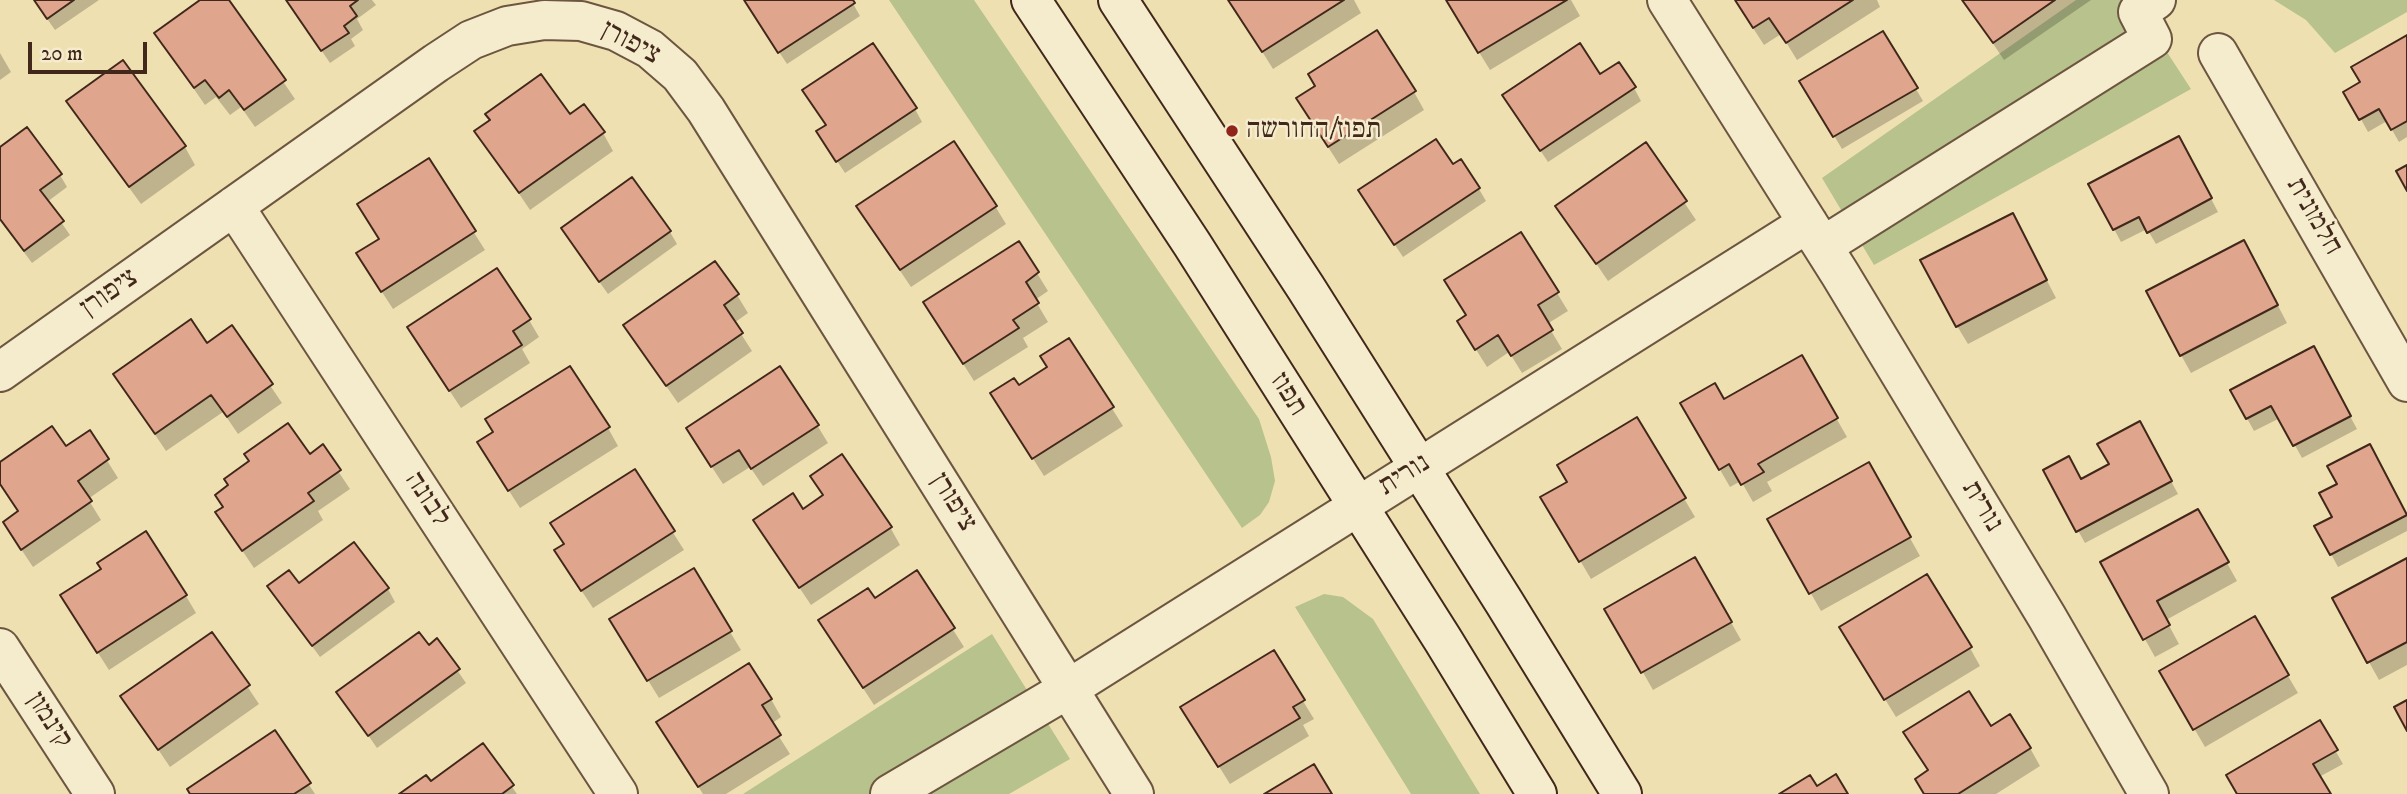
<!DOCTYPE html>
<html>
<head>
<meta charset="utf-8">
<style>
  body { margin:0 }
  #map { position:relative; width:2407px; height:794px; overflow:hidden; background:#efe0b2; font-family:"IM FELL DW Pica",serif }
  canvas { display:block }
  .scale { position:absolute; left:28px; top:42px; width:119px; height:32px; box-sizing:border-box; border:4px solid #41281a; border-top:0; padding-left:9px; font-size:21px; line-height:24px; white-space:nowrap; color:#41281a; -webkit-text-stroke:5px #f5ebcd; paint-order:stroke }
</style>
</head>
<body>
<div id="map">
<canvas width="2407" height="794"></canvas>
<div class="scale">20 m</div>
</div>
<script>
const ctx = document.querySelector('canvas').getContext('2d');
ctx.lineJoin = 'round';
function fillPath(path, color) { ctx.fillStyle = color; ctx.fill(path, 'evenodd'); }
const poly = rows => new Path2D(rows.map(r => 'M' + r).join(''));
function strokePath(path, color, width, dash) { ctx.strokeStyle = color; ctx.lineWidth = width; ctx.lineCap = dash ? 'butt' : 'round'; ctx.setLineDash(dash || []); ctx.stroke(path); }
function label(font, color, halo, rows, align = 'center') {
  ctx.font = font + ' "IM FELL DW Pica","Frank Ruhl Libre",serif'; ctx.lineWidth = 5; ctx.setLineDash([]); ctx.textBaseline = 'middle'; ctx.strokeStyle = halo; ctx.fillStyle = color; for (const [text, x, y, turn = 0] of rows) {
    ctx.save(); ctx.translate(x, y); ctx.rotate((+turn || 0) * Math.PI / 180); ctx.textAlign = isNaN(turn) ? turn : align; if (halo) ctx.strokeText(text, 0, 0); ctx.fillText(text, 0, 0); ctx.restore();
  }
}
const green = poly([
  [889,0,974,0,1259,419,1271,457,1275,481,1269,502,1260,515,1242,528],
  [2076,0,2133,0,2191,89,1874,265,1822,178],
  [2274,0,2407,0,2407,12,2335,53,2306,20],
  [1324,594,1343,597,1373,619,1480,794,1411,794,1295,607],
  [992,634,1070,759,1009,794,743,794]
]);
const shadow = poly([
  [34,0,99,0,55,30],
  [203,0,227,0,295,99,255,127,241,107,230,115,216,97,205,105,156,34],
  [287,0,372,0,376,5,357,19,363,30,351,39,355,46,330,63],
  [745,0,851,0,860,16,787,64],
  [1230,0,1354,0,1361,13,1273,69],
  [1447,0,1571,0,1580,16,1490,70],
  [1735,0,1877,0,1880,7,1797,60,1781,34,1764,45],
  [1964,0,2091,0,2004,60],
  [1883,33,1923,101,1842,149,1802,82],
  [2407,37,2407,137,2399,142,2387,121,2368,132,2346,92,2362,83],
  [0,53,11,72,0,80],
  [1600,76,1634,88,1641,101,1548,162,1512,108],
  [1414,92,1424,110,1339,164,1308,116],
  [69,101,185,147,195,165,141,204,79,119],
  [915,109,922,122,845,173,826,144,827,126],
  [569,117,603,133,613,151,530,210,477,131],
  [1645,144,1696,220,1608,281,1557,206],
  [0,149,60,175,67,187,47,202,70,235,32,263,0,220],
  [2186,151,2218,212,2156,244,2147,229,2121,242,2114,229],
  [428,160,485,250,393,309,369,272,381,240],
  [1453,166,1479,189,1486,201,1403,257,1367,203],
  [995,206,1006,224,911,287,869,225],
  [670,232,677,244,608,294,570,241],
  [2022,233,2056,298,1968,344,1957,326],
  [1521,234,1568,311,1547,324,1562,349,1522,373,1509,352,1487,367,1470,340,1468,316],
  [1019,244,1048,291,1035,300,1048,322,1023,338,1028,347,974,381,936,321],
  [2254,260,2287,323,2191,373,2181,355],
  [737,295,748,313,734,323,752,351,678,403,636,343],
  [529,320,539,337,522,349,530,363,461,408,419,345],
  [231,328,282,403,238,434,223,412,166,451,115,375,207,345],
  [1069,340,1123,426,1044,476,1003,411,1018,387,1049,368],
  [1801,357,1847,437,1767,482,1772,491,1753,502,1741,481,1730,487,1682,404,1724,401],
  [2320,361,2357,429,2302,458,2280,418,2254,431,2232,391],
  [1637,419,1695,517,1591,579,1543,498,1569,482],
  [817,425,828,443,763,486,750,467,723,484,698,446],
  [608,428,618,446,520,508,490,461],
  [89,432,118,478,88,499,101,520,33,567,15,540,19,513,0,484,0,464,65,448],
  [2146,435,2178,494,2085,543,2045,471,2081,481,2111,465],
  [322,447,350,489,318,511,323,520,254,568,217,513],
  [2377,459,2407,517,2407,531,2338,567,2331,554,2334,517],
  [1869,465,1920,556,1821,611,1769,520],
  [634,471,684,550,593,608,567,569,565,545],
  [802,511,890,527,900,545,811,605,766,538],
  [2198,511,2237,581,2166,620,2179,644,2155,657,2102,563],
  [1695,559,1741,640,1653,690,1607,609],
  [2407,560,2407,665,2379,680,2369,662],
  [693,571,741,650,659,698,622,638],
  [917,573,964,647,874,705,831,639,874,600],
  [299,586,388,589,395,602,320,657,277,599],
  [186,596,196,613,109,670,73,614],
  [2254,618,2298,693,2205,747,2161,672],
  [212,634,259,704,170,767,122,696],
  [437,641,466,683,377,748,338,692],
  [1852,646,1970,648,1980,666,1896,717],
  [771,699,781,717,771,724,790,754,726,794,703,794,669,740],
  [1303,701,1314,719,1303,725,1309,736,1230,784,1193,725],
  [2319,722,2343,764,2319,777,2329,794,2239,794],
  [1991,729,2030,748,2040,766,1996,794,1926,794],
  [275,733,315,794,191,794],
  [483,745,517,794,402,794,431,784]
]);
const building = poly([
  [34,0,74,0,47,19,34,0],
  [200,0,229,0,286,80,244,110,229,90,219,98,205,80,194,88,154,33,200,0],
  [286,0,358,0,350,6,357,16,344,26,349,33,321,51,286,0],
  [744,0,853,0,855,3,778,53,744,0],
  [1228,0,1344,0,1262,52,1228,0],
  [1446,0,1567,0,1478,53,1446,0],
  [1735,0,1853,0,1786,43,1769,18,1753,28,1735,0],
  [1962,0,2055,0,1993,43,1962,0],
  [1377,30,1416,91,1328,147,1296,98,1315,86,1308,74,1377,30],
  [1883,31,1918,88,1833,137,1799,81,1883,31],
  [2407,35,2407,121,2391,130,2379,109,2359,120,2343,92,2360,82,2351,67,2407,35],
  [873,43,917,108,836,162,816,131,826,125,802,90,873,43],
  [1580,43,1600,74,1619,62,1636,87,1540,151,1502,95,1580,43],
  [123,60,186,146,129,187,66,101,123,60],
  [541,74,570,114,584,104,605,132,519,193,474,131,490,120,485,114,541,74],
  [27,127,62,174,40,190,64,221,24,251,0,219,0,147,27,127],
  [2179,136,2212,198,2147,233,2139,217,2113,230,2088,184,2179,136],
  [1436,139,1453,164,1461,159,1480,188,1394,245,1358,190,1436,139],
  [954,141,997,206,900,270,856,206,954,141],
  [1646,142,1687,201,1596,264,1555,206,1646,142],
  [429,158,476,231,381,292,356,253,379,239,357,204,429,158],
  [2407,165,2407,191,2396,171,2407,165],
  [632,177,671,231,599,282,561,228,632,177],
  [2013,213,2047,280,1956,327,1920,260,2013,213],
  [1521,232,1559,292,1538,305,1553,330,1511,356,1498,335,1475,350,1457,321,1466,315,1444,280,1521,232],
  [2244,240,2278,305,2180,356,2146,291,2244,240],
  [1019,241,1039,272,1026,282,1039,303,1013,320,1019,328,963,364,923,302,1019,241],
  [715,261,739,294,724,305,743,333,666,386,623,325,715,261],
  [497,268,531,319,513,331,522,345,449,391,407,327,497,268],
  [191,319,207,343,232,325,273,384,227,417,211,395,155,434,113,374,191,319],
  [1069,338,1114,407,1032,459,990,393,1014,378,1019,385,1047,367,1040,356,1069,338],
  [2314,346,2351,416,2293,446,2271,406,2246,419,2230,390,2314,346],
  [1802,355,1838,418,1758,464,1764,472,1741,485,1729,464,1719,470,1680,403,1715,383,1724,399,1802,355],
  [570,366,610,427,508,491,477,442,493,432,485,419,570,366],
  [780,366,819,425,751,469,739,450,711,467,686,428,780,366],
  [1637,417,1686,498,1579,562,1540,497,1567,482,1557,465,1637,417],
  [2140,421,2172,481,2076,532,2043,470,2069,456,2081,479,2109,464,2097,444,2140,421],
  [288,423,310,454,323,444,341,470,308,493,314,501,242,551,215,512,223,507,215,495,228,485,224,479,249,461,244,454,288,423],
  [52,426,66,446,90,430,109,459,78,481,92,501,21,550,3,522,18,511,0,484,0,462,52,426],
  [2370,444,2407,515,2330,555,2314,526,2332,517,2319,493,2337,484,2327,466,2370,444],
  [842,454,892,527,799,588,753,520,793,493,803,509,823,495,810,476,842,454],
  [1869,462,1911,537,1809,594,1767,519,1869,462],
  [635,469,675,531,581,591,554,550,564,544,550,523,635,469],
  [2198,509,2229,562,2157,601,2170,625,2143,640,2100,562,2198,509],
  [146,531,187,595,97,653,60,595,101,569,97,563,146,531],
  [354,542,389,588,312,646,267,586,289,570,299,583,354,542],
  [1695,557,1732,622,1641,673,1604,609,1695,557],
  [2407,558,2407,642,2367,663,2332,598,2407,558],
  [694,568,732,631,647,681,609,619,694,568],
  [917,570,955,628,863,688,818,620,868,588,875,598,917,570],
  [1927,574,1972,647,1884,700,1839,627,1927,574],
  [2255,616,2289,675,2193,730,2159,671,2255,616],
  [212,632,250,685,158,750,120,696,212,632],
  [419,632,429,645,437,638,460,669,368,736,336,692,419,632],
  [1274,650,1305,700,1293,707,1300,718,1218,767,1180,707,1274,650],
  [749,663,772,699,762,705,781,735,698,787,656,722,749,663],
  [1969,691,1991,726,2010,714,2031,748,1958,794,1924,794,1915,779,1928,770,1903,732,1969,691],
  [2407,700,2407,731,2394,707,2407,700],
  [2320,720,2338,750,2313,764,2331,794,2237,794,2226,775,2320,720],
  [275,730,311,783,294,794,190,794,187,789,275,730],
  [483,743,514,785,502,794,399,794,426,775,431,781,483,743],
  [1314,764,1332,794,1264,794,1314,764],
  [1836,774,1848,794,1779,794,1810,775,1817,786,1836,774]
]);
const street = poly([
  [1667,0,1840,274,2047,617,2149,794],
  [2218,53,2407,382],
  [234,206,618,794],
  [1823,246,2152,39,2138,12,2156,0],
  [0,372,436,63,471,40,507,26,544,20,581,21,616,31,650,49,680,75,706,110,1134,794],
  [0,648,95,794],
  [890,794,1068,689,1808,223]
]);
const secondary = poly([
  [1031,0,1192,244,1443,640,1537,794],
  [1118,0,1306,288,1504,602,1622,794]
]);
const markers = [
  [1232,131,7,"#8f2418"]
];
const streetNames = [
  ["ציפורן",630,44,28],
  ["חלמונית",2313,217,60],
  ["ציפורן",110,294,-35],
  ["תפוז",1287,395,58],
  ["נורית",1405,476,-32],
  ["לבונה",426,500,57],
  ["ציפורן",952,503,58],
  ["נורית",1981,507,59],
  ["קינמון",48,721,57]
];
const poiNames = [
  ["תפוז/החורשה",1246,131]
];
fillPath(green, '#b8c28d');
fillPath(shadow, '#0003');
fillPath(building, '#e0a58d');
strokePath(building, '#41281a', 2);
strokePath(street, '#6c5640', 42);
strokePath(secondary, '#41281a', 42);
strokePath(street, '#f5ebcd', 38);
strokePath(secondary, '#f5ebcd', 38);
for (const [x, y, r, color] of markers) { const dot = new Path2D(); dot.arc(x, y, r, 0, 2 * Math.PI); ctx.fillStyle = color; ctx.fill(dot); strokePath(dot, '#f5ebcd', 2.5); }
label('28px', '#41281a', '#f5ebcd', streetNames);
label('28px', '#41281a', '#f5ebcd', poiNames, 'left');
</script>
</body>
</html>
